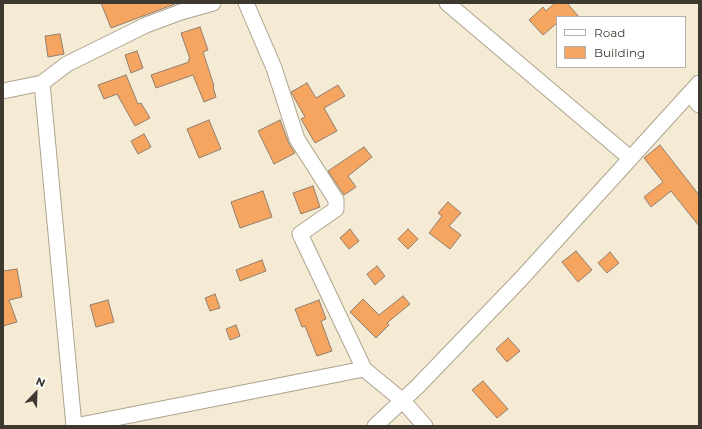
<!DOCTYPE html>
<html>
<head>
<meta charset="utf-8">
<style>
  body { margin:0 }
  #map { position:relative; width:702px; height:429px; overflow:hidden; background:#f5ebd4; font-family:Montserrat,sans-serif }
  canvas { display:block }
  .frame { position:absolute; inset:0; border:4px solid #3d3930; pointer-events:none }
  .legend { position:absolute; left:556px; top:16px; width:130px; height:52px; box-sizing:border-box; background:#fff; border:1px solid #b1b0ac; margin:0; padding:5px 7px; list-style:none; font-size:12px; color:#3d3930 }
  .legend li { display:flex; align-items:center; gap:8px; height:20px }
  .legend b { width:20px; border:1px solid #b1b0ac }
  .north { position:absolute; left:16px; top:373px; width:40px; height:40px; -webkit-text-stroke:3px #fff; paint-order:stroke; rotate:23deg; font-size:11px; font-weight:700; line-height:16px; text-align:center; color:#3d3930 }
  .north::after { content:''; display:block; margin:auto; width:14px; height:18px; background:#3d3930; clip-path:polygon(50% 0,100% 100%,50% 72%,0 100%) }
</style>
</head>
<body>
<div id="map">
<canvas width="702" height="429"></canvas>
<div class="frame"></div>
<ul class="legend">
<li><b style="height:5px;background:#fff"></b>Road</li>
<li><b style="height:11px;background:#f5a55f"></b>Building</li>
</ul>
<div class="north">N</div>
</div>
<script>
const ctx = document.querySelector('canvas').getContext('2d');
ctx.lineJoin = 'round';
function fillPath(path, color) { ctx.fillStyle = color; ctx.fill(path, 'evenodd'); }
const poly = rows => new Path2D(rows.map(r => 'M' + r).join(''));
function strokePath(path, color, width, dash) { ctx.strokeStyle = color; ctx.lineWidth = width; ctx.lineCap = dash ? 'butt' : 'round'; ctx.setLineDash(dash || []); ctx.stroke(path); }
const building = poly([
  [101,3,175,3,175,4,111,28,101,3],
  [555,3,567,3,579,17,557,17,557,23,543,35,529,20,543,7,546,11,555,3],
  [200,27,208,50,203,52,214,86,213,87,216,97,204,102,193,75,156,88,151,75,189,62,188,60,190,59,181,33,200,27],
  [60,34,64,54,48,57,45,36,60,34],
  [137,51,143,68,131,73,125,55,137,51],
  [126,75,138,104,141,103,150,118,135,126,117,94,104,99,98,85,126,75],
  [307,83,316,98,338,85,345,96,324,108,337,131,315,143,301,119,305,117,291,92,307,83],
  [209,120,221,149,199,158,187,129,209,120],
  [280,120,289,144,295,153,274,164,258,131,280,120],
  [144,134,151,147,138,154,131,141,144,134],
  [660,145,699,195,699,226,671,191,651,207,644,197,663,182,644,158,660,145],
  [364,147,372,157,348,176,356,187,344,195,328,171,364,147],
  [313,186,320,207,301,214,293,193,313,186],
  [263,191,272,217,240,228,231,202,263,191],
  [448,202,461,213,449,226,461,235,450,249,429,233,442,216,438,213,448,202],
  [350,229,359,241,349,249,340,238,350,229],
  [408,229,418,239,408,249,398,239,408,229],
  [576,251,592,270,578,282,562,262,576,251],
  [610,252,619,263,607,273,598,263,610,252],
  [262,260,266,271,240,281,236,270,262,260],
  [377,266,385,276,375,285,367,274,377,266],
  [17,269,22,297,9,300,17,322,3,326,3,271,17,269],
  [215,294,220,308,210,311,205,298,215,294],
  [403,296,410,304,387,323,389,325,376,338,350,312,363,299,379,315,403,296],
  [108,300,114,322,96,327,90,305,108,300],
  [319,300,326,319,321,321,332,351,317,356,305,326,302,327,295,309,319,300],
  [236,325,240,336,230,340,226,329,236,325],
  [508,338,520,351,507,362,496,349,508,338],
  [483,381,508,409,497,418,472,390,483,381]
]);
const minor = poly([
  [246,3,274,68,297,139,336,200,336,209,300,234,364,369,403,401,425,426],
  [447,3,630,158],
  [42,83,74,426],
  [3,91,42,83,67,64,146,25,181,12,213,3],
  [690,93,699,105],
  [75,426,364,369],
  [375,426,417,387,520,280,699,83]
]);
fillPath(building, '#f5a55f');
strokePath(building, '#917e6f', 1);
strokePath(minor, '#ada48e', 17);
strokePath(minor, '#fff', 15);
</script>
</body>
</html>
